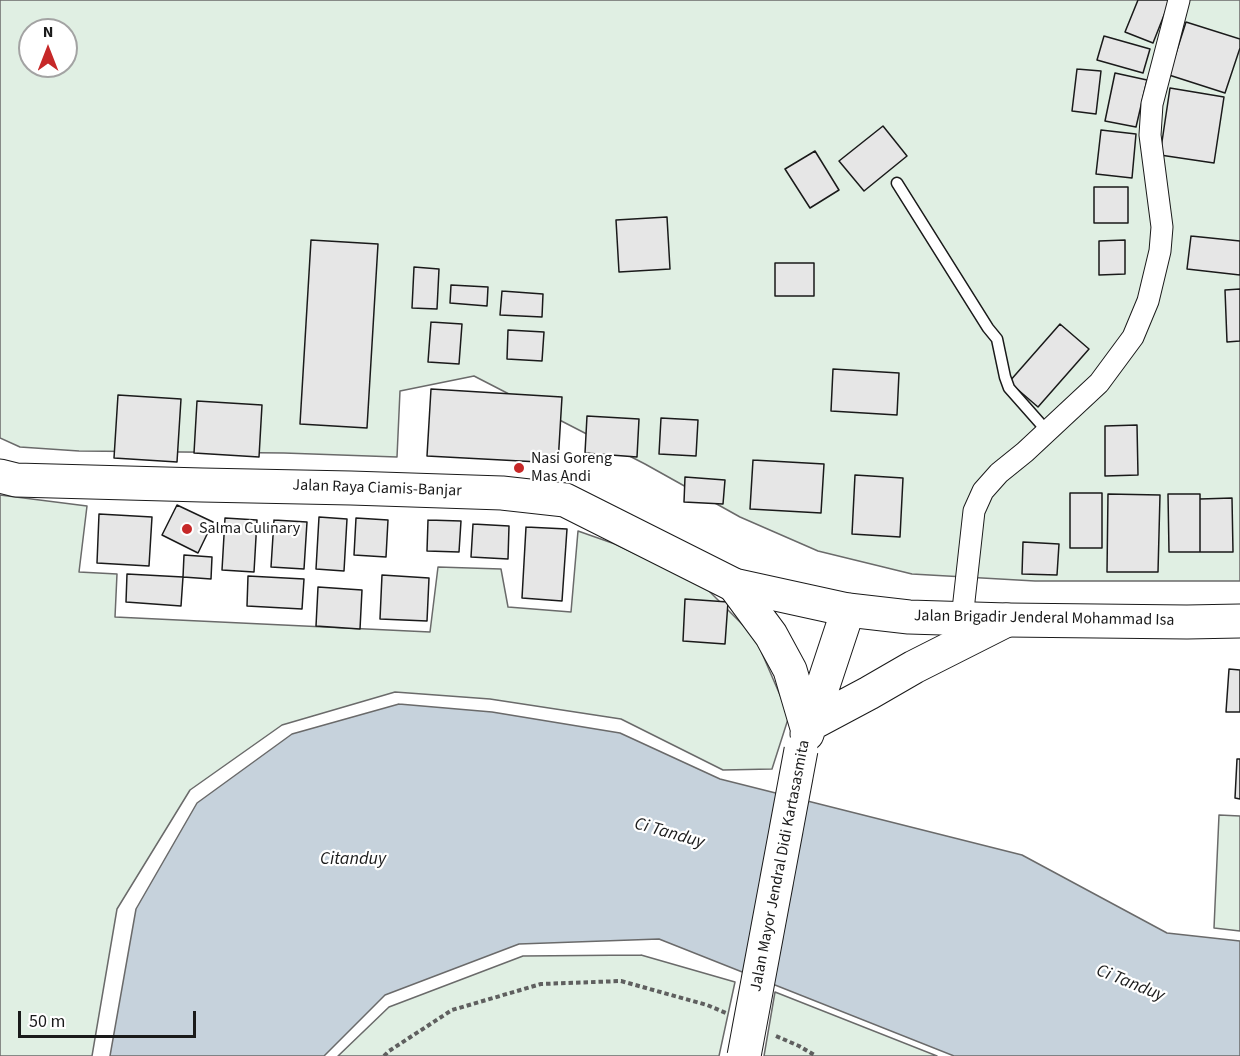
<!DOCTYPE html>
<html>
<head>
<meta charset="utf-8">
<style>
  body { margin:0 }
  #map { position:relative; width:1240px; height:1056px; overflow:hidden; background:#fff; font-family:"Source Sans 3",sans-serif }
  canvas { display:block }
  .north { position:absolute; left:18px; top:18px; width:60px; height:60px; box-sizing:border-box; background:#fff; border:2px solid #a3a3a3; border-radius:50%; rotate:0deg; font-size:16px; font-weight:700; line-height:24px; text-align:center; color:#1a1a1a }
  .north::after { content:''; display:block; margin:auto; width:21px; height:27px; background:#c62828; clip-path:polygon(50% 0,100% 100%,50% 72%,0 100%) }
  .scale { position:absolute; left:18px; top:1011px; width:178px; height:27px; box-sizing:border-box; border:3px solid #1a1a1a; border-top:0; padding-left:8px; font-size:18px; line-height:21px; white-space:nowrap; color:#1a1a1a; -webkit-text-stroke:4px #fff; paint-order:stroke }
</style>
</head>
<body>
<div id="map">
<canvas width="1240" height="1056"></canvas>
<div class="north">N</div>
<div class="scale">50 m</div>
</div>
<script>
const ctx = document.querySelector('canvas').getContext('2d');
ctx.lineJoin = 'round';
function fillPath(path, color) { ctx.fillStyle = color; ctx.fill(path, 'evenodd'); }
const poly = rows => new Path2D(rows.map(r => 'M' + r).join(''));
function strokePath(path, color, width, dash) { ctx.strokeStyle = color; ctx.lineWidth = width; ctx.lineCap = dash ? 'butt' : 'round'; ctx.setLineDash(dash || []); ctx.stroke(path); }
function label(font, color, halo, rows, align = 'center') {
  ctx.font = font + ' "Source Sans 3",sans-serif'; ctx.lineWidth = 4.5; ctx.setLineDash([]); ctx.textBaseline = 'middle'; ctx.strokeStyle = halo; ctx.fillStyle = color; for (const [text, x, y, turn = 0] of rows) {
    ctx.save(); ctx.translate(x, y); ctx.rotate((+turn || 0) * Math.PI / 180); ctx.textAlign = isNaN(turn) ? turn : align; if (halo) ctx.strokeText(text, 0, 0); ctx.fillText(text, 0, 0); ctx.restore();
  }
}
const green = poly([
  [0,0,1240,0,1240,581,1035,581,912,574,818,551,740,517,645,464,474,376,400,391,397,457,284,453,79,451,20,447,0,438,0,0],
  [30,30,66,30,66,66,30,66,30,30],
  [0,495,87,506,79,572,117,574,115,617,430,632,438,567,501,569,508,607,571,612,578,531,615,544,705,587,755,637,789,716,772,769,723,770,621,719,490,699,395,692,282,725,190,790,117,909,92,1056,0,1056,0,495],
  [1219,815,1240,816,1240,931,1214,928,1219,815],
  [641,955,735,982,719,1056,338,1056,389,1007,523,956,641,955],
  [775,992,937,1056,764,1056,775,992]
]);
const water = poly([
  [399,704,492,712,620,733,720,779,1022,855,1167,933,1240,941,1240,1056,954,1056,659,939,519,944,385,995,324,1056,110,1056,136,909,197,803,292,734,399,704]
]);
const building = poly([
  [1138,0,1170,0,1153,43,1125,32,1138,0],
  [1186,22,1240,39,1240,48,1225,93,1169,75,1186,22],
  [1104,36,1150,49,1143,73,1097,60,1104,36],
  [1077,69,1101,71,1096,114,1072,111,1077,69],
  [1115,73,1147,80,1136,127,1105,121,1115,73],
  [1170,88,1224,97,1214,163,1160,155,1170,88],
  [883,126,907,156,864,191,839,161,883,126],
  [1101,130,1136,134,1132,178,1096,174,1101,130],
  [815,151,839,190,810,208,785,169,815,151],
  [1094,187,1128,187,1128,223,1094,223,1094,187],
  [667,217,670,269,619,272,616,220,667,217],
  [1191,236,1240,241,1240,275,1187,269,1191,236],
  [311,240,378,244,367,428,300,424,311,240],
  [1125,240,1125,274,1099,275,1099,241,1125,240],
  [775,263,814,263,814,296,775,296,775,263],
  [414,267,439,269,437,309,412,308,414,267],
  [451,285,488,287,487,306,450,303,451,285],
  [1240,289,1240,341,1227,342,1225,290,1240,289],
  [502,291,543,294,542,317,500,315,502,291],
  [431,322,462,324,459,364,428,362,431,322],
  [1060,324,1089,349,1038,407,1009,382,1060,324],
  [508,330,544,332,542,361,507,359,508,330],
  [833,369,899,373,897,415,831,411,833,369],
  [431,389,562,397,558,463,427,456,431,389],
  [118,395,181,399,177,462,114,458,118,395],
  [197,401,262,405,259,457,194,453,197,401],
  [587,416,639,419,637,457,585,453,587,416],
  [661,418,698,420,696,456,659,454,661,418],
  [1137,425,1138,475,1105,476,1105,426,1137,425],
  [753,460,824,464,821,513,750,509,753,460],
  [855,475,903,478,900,537,852,534,855,475],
  [685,477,725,480,723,504,684,502,685,477],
  [1070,493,1102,493,1102,548,1070,548,1070,493],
  [1108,494,1160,495,1158,572,1107,572,1108,494],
  [1168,494,1200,494,1200,552,1169,552,1168,494],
  [1232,498,1233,552,1200,552,1200,499,1232,498],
  [177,505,213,522,198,553,162,535,177,505],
  [99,514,152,517,149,566,97,563,99,514],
  [319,517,347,519,344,571,316,569,319,517],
  [225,518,257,520,254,572,222,570,225,518],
  [356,518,388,520,386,557,354,555,356,518],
  [274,520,307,522,304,569,271,567,274,520],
  [428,520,461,521,459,552,427,551,428,520],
  [473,524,509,526,508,559,471,557,473,524],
  [526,527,567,529,562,601,522,598,526,527],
  [1023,542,1059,544,1057,575,1022,574,1023,542],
  [184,555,212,557,211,579,183,577,184,555],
  [127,574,183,577,181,606,126,602,127,574],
  [382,575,429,578,427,621,380,619,382,575],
  [248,576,304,579,302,609,247,606,248,576],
  [318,587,362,590,360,629,316,626,318,587],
  [685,599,728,602,725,644,683,641,685,599],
  [1229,669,1240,670,1240,712,1226,712,1229,669],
  [1237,759,1240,759,1240,799,1235,798,1237,759]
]);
const path = poly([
  [776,1036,799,1046,816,1056],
  [384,1056,389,1051,452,1010,541,984,621,981,707,1005,726,1013]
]);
const lane = poly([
  [897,183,988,328,997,339,1005,377,1009,388,1047,431]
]);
const street = poly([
  [962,619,974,511,983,491,999,473,1025,452,1099,383,1133,337,1148,301,1160,251,1162,227,1150,135,1152,104,1179,0]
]);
const primary = poly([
  [734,585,771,635,790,670,808,731],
  [809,725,869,693,914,667,1007,620],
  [807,734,848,610]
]);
const highway = poly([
  [0,476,16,480,202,485,351,488,502,493,565,500,734,585,848,610,909,617,1007,620,1187,622,1240,621]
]);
const primaryBridge = poly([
  [744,1056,801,750]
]);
const markers = [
  [519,468,6,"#c62828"],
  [187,529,6,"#c62828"]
];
const poiNames = [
  ["Nasi Goreng",531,459],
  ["Mas Andi",531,477],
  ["Salma Culinary",199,529]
];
const streetNames = [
  ["Jalan Raya Ciamis-Banjar",377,489,2],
  ["Jalan Brigadir Jenderal Mohammad Isa",1044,619,1],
  ["Jalan Mayor Jendral Didi Kartasasmita",781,866,-79]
];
const waterNames = [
  ["Ci Tanduy",669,834,16],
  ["Citanduy",353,860],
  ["Ci Tanduy",1130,984,22]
];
fillPath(green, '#e0efe3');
strokePath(green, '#6a6a6a', 1.5);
fillPath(water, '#c6d2dc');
strokePath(water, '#6a6a6a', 1.5);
fillPath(building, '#e6e6e6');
strokePath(building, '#1a1a1a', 1.5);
strokePath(lane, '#1a1a1a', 13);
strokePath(street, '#1a1a1a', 23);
strokePath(primary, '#1a1a1a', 35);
strokePath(highway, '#1a1a1a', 35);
strokePath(path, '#5f5f5f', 4, [4.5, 3]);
strokePath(lane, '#fff', 10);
strokePath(street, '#fff', 21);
strokePath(primary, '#fff', 33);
strokePath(highway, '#fff', 33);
strokePath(primaryBridge, '#1a1a1a', 35, []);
strokePath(primaryBridge, '#fff', 33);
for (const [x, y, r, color] of markers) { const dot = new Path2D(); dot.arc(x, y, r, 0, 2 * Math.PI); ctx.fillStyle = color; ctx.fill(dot); strokePath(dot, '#fff', 2); }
label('16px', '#1a1a1a', '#fff', poiNames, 'left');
label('16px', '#1a1a1a', '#fff', streetNames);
label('italic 18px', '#1a1a1a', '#fff', waterNames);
</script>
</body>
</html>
